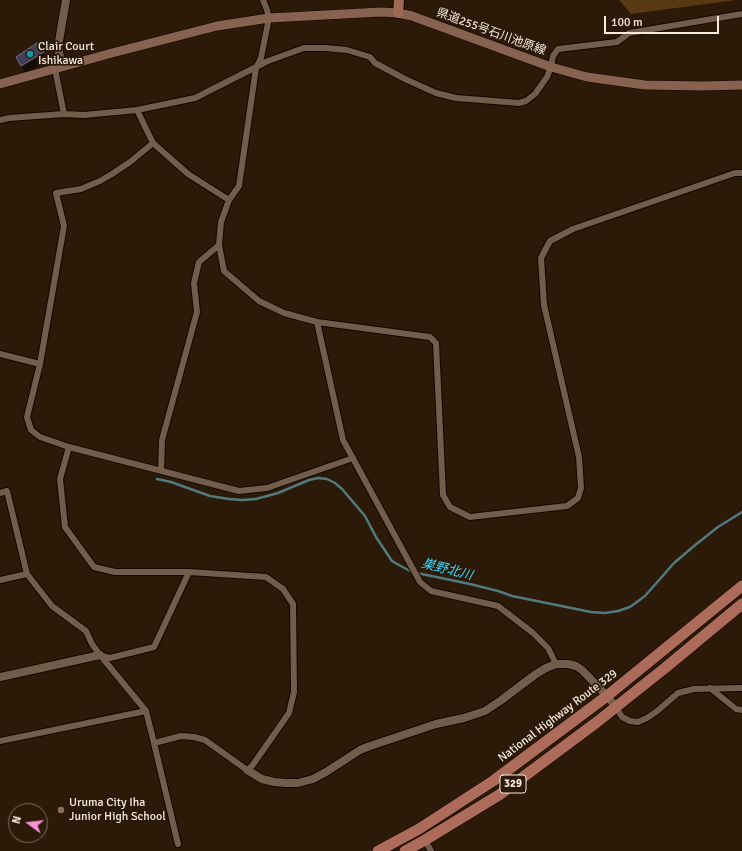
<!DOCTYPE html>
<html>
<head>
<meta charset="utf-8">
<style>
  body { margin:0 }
  #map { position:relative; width:742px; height:851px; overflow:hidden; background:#2b1a08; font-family:Signika,sans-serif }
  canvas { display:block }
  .north { position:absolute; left:8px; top:803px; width:40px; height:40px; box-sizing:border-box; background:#2b1a08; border:1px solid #7c6d5e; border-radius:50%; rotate:285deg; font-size:11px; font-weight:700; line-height:16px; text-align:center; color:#f6eadf }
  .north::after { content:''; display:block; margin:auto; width:14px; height:18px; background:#f590d1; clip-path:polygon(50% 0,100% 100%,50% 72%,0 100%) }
  .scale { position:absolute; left:604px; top:16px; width:115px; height:18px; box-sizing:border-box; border:2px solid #f6eadf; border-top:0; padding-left:5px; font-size:12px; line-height:14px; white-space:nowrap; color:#f6eadf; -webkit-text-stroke:3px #2b1a08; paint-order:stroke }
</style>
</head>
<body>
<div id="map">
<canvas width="742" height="851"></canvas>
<div class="north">N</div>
<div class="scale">100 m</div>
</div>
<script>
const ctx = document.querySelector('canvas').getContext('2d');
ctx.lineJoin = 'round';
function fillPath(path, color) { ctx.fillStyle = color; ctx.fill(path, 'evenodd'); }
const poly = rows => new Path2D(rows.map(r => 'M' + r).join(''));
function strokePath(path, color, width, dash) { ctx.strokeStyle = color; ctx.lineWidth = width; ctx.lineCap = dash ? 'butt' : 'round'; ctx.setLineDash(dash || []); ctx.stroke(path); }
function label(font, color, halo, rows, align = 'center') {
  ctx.font = font + ' Signika,"Noto Sans JP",sans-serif'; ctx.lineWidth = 3.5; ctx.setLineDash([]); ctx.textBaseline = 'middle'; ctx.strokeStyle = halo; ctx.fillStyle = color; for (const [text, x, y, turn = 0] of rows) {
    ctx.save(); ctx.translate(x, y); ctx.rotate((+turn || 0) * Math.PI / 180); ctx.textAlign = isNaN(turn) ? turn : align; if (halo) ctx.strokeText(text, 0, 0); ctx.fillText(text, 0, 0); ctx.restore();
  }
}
const green = poly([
  [619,0,736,0,631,14]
]);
const shadow = poly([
  [43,53,47,60,26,74,17,57]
]);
const stream = poly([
  [157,479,171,482,210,496,229,499,242,500,256,499,278,493,309,480,318,478,327,479,335,483,342,489,365,516,376,537,392,561,399,565,412,572],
  [417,573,470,584,498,591,512,596,591,612,605,613,618,611,630,607,645,596,674,563,694,546,718,527,742,512]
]);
const building = poly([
  [37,43,44,52,21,66,16,57,37,43]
]);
const minor = poly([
  [263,0,267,10,269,18,261,58,256,68,239,186,229,200,221,222,219,245,224,271,259,301,284,313,317,322,430,337,436,343,443,495,450,507,470,517,567,506,578,498,581,488,579,457,544,305,541,258,550,241,573,229,735,173,742,173],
  [55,69,64,114],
  [137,110,153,143,188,174,229,200],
  [0,120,9,118,64,114,84,115,137,110,195,98,268,61,304,48,325,48,347,50,370,57,375,63,405,79,436,93,456,98,519,103,526,101,535,94,547,77,551,67,553,56,558,49,617,42,629,33,742,14],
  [153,143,130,162,112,174,100,181,81,189,56,193,64,226,40,364,27,417,31,430,40,437,69,447,239,491,267,488,353,458],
  [317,322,343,440,420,582,431,591,498,606,533,633,548,648,556,664],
  [0,354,40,364],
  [69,447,60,479,65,527,94,567,115,572,189,572,266,577,283,589,293,604,294,692,289,713,252,766,247,770,205,740,194,737,181,736,154,743],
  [161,471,162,440,197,312,194,283,199,262,219,245],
  [0,493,7,491,27,574,52,606,86,631,92,644,100,655,146,711,154,743,178,844],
  [0,580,27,574],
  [100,655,110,658,154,647,189,572],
  [710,688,736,709,742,710],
  [616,707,622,717,630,721,638,722,647,718,656,712,678,693,694,689,742,688],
  [0,741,146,711],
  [425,840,431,851]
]);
const tertiary = poly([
  [62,67,58,47,66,0],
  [0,677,100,655],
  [247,770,262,779,274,782,285,783,298,783,313,779,326,772,360,750,370,746,436,724,464,718,485,711,500,701,536,674,546,668,556,664,568,664,576,666,582,670,607,696,616,707]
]);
const secondary = poly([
  [0,84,112,53,217,26,269,18,381,12,398,13,412,16,551,67,587,77,645,85,703,86,742,85]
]);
const primary = poly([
  [398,13,399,0]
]);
const trunk = poly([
  [378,851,419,829,493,781,607,696,742,586],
  [405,851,425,840,499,795,597,722,665,668,742,604]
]);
const markers = [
  [30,54,4,"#0f9aa8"],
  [61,810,4,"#8d6e63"]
];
const shields = [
  [513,784,26]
];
const shieldNames = [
  ["329",513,784]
];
const streetNames = [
  ["県道255号石川池原線",491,32,20],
  ["National Highway Route 329",558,716,-37]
];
const poiNames = [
  ["Clair Court",38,47],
  ["Ishikawa",38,61],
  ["Uruma City Iha",69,803],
  ["Junior High School",69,817]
];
const waterNames = [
  ["巣野北川",447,570,14]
];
fillPath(green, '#593814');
fillPath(shadow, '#0007');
strokePath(stream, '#537980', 2.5);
fillPath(building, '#414058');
strokePath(building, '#73728c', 1);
strokePath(minor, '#130500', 8);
strokePath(tertiary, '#130500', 10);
strokePath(secondary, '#130500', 10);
strokePath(primary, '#130500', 12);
strokePath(trunk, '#130500', 12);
strokePath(minor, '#725d4a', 6);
strokePath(tertiary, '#725d4a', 8);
strokePath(secondary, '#886250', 9);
strokePath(primary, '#9e6855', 10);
strokePath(trunk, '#ac6c59', 11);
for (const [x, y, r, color] of markers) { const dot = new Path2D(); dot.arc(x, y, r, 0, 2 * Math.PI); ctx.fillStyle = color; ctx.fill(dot); strokePath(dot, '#2b1a08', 1.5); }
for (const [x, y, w] of shields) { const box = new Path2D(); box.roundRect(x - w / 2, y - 9, w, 18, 3); ctx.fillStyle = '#2b1a08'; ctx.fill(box); strokePath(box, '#f6eadf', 1); }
label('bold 11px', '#f6eadf', null, shieldNames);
label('12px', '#f6eadf', '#2b1a08', streetNames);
label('12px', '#f6eadf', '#2b1a08', poiNames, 'left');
label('italic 13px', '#3dd6fc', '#2b1a08', waterNames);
</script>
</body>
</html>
